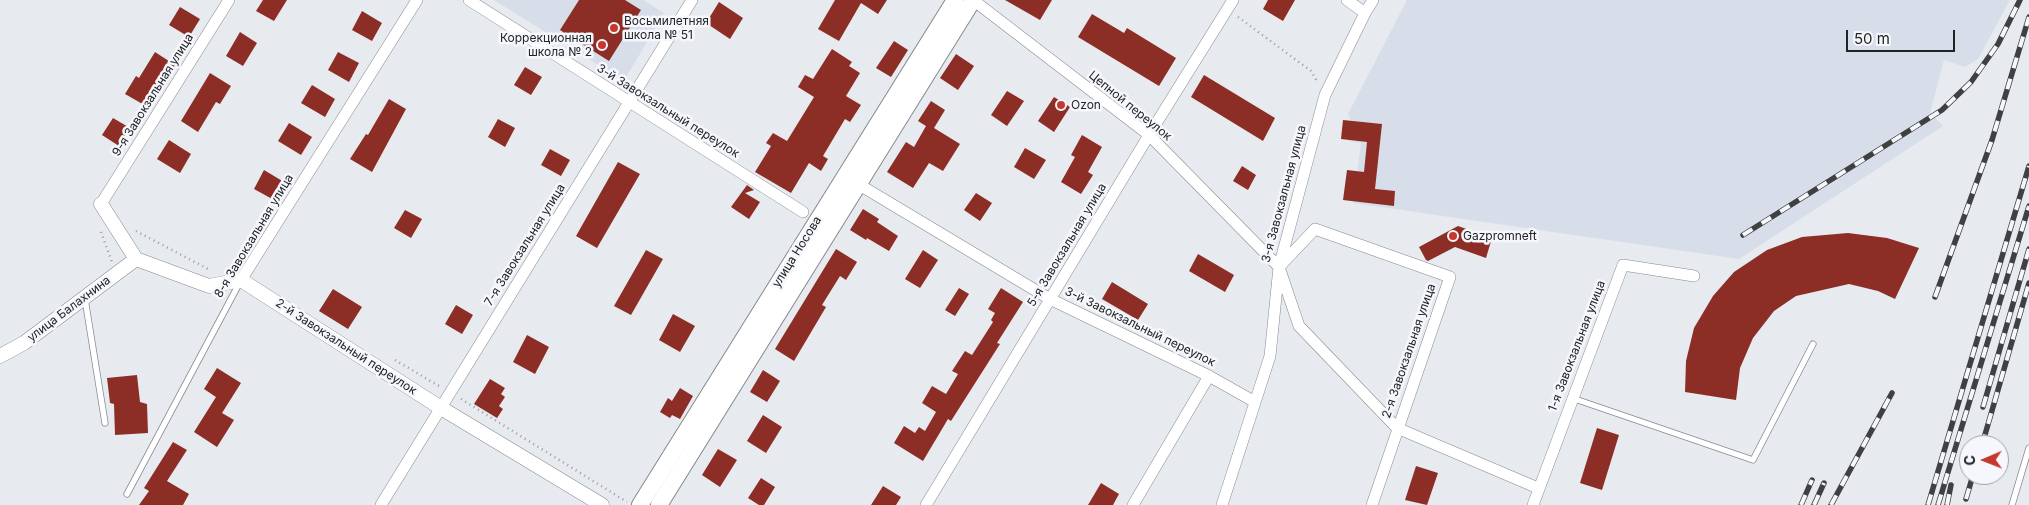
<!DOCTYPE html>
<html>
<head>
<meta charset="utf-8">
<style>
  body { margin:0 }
  #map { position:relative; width:2029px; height:505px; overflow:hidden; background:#e7eaef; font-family:Inter,sans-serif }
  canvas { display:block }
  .north { position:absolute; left:1959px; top:435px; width:50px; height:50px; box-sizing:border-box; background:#f5f7fc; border:1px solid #a1a2a6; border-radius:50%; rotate:269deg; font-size:14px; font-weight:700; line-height:20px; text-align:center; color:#222324 }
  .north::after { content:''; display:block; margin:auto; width:18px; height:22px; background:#c6382f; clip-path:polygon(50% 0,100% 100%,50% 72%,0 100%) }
  .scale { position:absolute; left:1846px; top:30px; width:109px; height:22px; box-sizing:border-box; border:2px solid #222324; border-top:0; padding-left:6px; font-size:15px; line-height:18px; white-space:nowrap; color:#222324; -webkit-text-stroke:4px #f5f7fc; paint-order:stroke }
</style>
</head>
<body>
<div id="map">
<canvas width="2029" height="505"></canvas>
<div class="north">С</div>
<div class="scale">50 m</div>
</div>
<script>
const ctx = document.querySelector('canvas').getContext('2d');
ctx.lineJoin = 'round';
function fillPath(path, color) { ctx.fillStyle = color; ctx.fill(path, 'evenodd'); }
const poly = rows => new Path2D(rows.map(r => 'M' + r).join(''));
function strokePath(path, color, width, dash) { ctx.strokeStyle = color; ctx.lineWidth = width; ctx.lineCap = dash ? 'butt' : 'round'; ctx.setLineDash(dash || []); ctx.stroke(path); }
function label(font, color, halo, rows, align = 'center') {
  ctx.font = font + ' Inter,sans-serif'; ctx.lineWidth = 5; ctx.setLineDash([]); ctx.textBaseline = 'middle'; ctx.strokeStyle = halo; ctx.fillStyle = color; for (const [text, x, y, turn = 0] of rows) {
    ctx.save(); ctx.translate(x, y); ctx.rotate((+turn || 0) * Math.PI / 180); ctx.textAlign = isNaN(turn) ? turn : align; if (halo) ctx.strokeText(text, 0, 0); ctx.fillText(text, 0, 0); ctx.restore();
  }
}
const built = poly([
  [494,0,643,0,664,13,624,81],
  [1407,0,2010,0,1978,59,1965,67,1944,60,1930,113,1943,126,1739,259,1353,203,1361,143,1348,141,1351,121,1348,114]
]);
const building = poly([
  [263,0,287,0,274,21,256,11],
  [579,0,625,0,641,10,609,61,560,30],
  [835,0,887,0,878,14,861,3,839,41,818,29],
  [1005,0,1052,0,1040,20],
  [1268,0,1295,0,1283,21,1263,9],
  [719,2,743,18,730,39,706,23],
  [180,7,200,19,189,37,169,25],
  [362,11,382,23,372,41,352,30],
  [1092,14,1124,33,1127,28,1176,58,1159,86,1078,37],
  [240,32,257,43,243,66,226,56],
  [894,41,908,50,891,77,876,68],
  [832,49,852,62,849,66,860,73,846,96,861,105,850,122,845,119,823,156,828,159,821,171,809,163,791,193,755,172,771,146,766,143,773,133,787,141,814,97,798,87,805,75,813,79],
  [155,52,175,65,164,83,161,81,146,106,125,94,136,76,139,78],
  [338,52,359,63,349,82,328,70],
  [956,54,974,66,958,90,940,78],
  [525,67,542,77,531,95,514,85],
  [210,73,231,86,220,104,216,102,198,132,181,121],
  [1204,75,1275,118,1263,141,1191,97],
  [312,85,335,99,325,117,301,103],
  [1007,91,1024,101,1007,126,991,115],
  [1054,97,1070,107,1054,132,1038,121],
  [389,99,406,109,372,172,350,159,366,134,368,135],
  [931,101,945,110,934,128,960,144,943,171,929,163,913,188,887,172,906,142,914,147,926,126,918,121],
  [113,118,130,128,119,146,102,135],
  [498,119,515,128,505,147,488,137],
  [1343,120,1382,124,1375,189,1395,191,1394,206,1343,200,1347,170,1364,172,1367,142,1341,139],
  [289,123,312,137,301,155,278,141],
  [1082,135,1102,147,1088,172,1093,175,1081,194,1061,182,1075,157,1071,155],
  [169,140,191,154,180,173,157,159],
  [1025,148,1046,160,1034,179,1014,167],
  [550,149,570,160,561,176,541,165],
  [618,162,640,174,597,248,576,236],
  [1242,166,1256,175,1248,190,1233,181],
  [264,170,284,182,274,200,254,189],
  [747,185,754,190,745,193,760,202,749,219,731,207],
  [976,193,992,203,980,221,964,210],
  [863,209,879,219,877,222,898,236,889,251,867,238,866,240,850,230],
  [405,210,422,219,411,238,394,228],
  [1458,226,1492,238,1486,258,1455,247,1428,261,1426,260,1419,247],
  [1848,233,1887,238,1919,248,1895,299,1878,291,1849,284,1796,296,1774,311,1753,338,1740,368,1736,400,1685,392,1686,361,1694,328,1713,296,1734,272,1767,250,1802,237],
  [836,249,857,262,846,280,840,276,822,305,826,307,794,361,775,349],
  [646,250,663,259,631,315,614,306],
  [923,250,938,260,920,288,905,279],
  [1198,254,1234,275,1225,292,1189,271],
  [1112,282,1148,304,1138,320,1102,299],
  [959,288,969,294,955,316,945,310],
  [1001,288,1023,302,997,343,1000,344,951,421,948,419,923,461,894,443,904,426,915,433,919,427,925,431,936,412,922,403,932,386,946,394,958,374,952,371,965,351,972,355,993,322,991,320,995,313,988,309],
  [333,289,362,307,348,329,319,311],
  [456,305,473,315,462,334,445,324],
  [673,314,695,326,680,352,659,340],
  [527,335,549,347,535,374,513,362],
  [217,368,241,383,222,413,234,420,217,447,194,432,216,397,204,389],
  [763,370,780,381,767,402,750,392],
  [137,375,140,402,147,404,148,433,115,435,114,404,110,403,107,378],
  [490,379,505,388,501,394,505,397,499,406,503,409,497,418,474,404],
  [680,388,693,396,680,419,672,415,670,418,660,412,668,398,672,401],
  [763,415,782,427,766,453,747,441],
  [1597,428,1619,435,1602,490,1580,483],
  [173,442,187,450,167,481,189,494,183,505,139,505,149,491,144,488],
  [718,449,737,460,720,487,702,475],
  [1416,466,1438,473,1427,505,1405,500],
  [761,478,775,487,764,505,759,505,748,498],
  [1101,483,1119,494,1113,505,1088,505],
  [883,486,901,497,896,505,871,505]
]);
const path = poly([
  [1238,17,1311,71,1318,83],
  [136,231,208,269],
  [101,232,112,262],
  [395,360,439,386],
  [461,399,627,502]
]);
const service = poly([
  [85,299,105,423],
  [1572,398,1753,460,1813,344],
  [127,494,240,282],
  [2012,505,2029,448]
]);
const minor = poly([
  [469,0,803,212],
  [973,0,1149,135,1279,267,1299,326,1397,428,1538,488],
  [1347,0,1365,13],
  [858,184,1050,299,1209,376,1255,402],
  [101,204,229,0],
  [1280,266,1315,229,1450,277,1372,505],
  [241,280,417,0],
  [381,505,692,0],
  [926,505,1149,135,1233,0],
  [1133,505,1209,376],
  [1222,505,1270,356,1279,267,1325,95,1365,13,1373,0],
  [1533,505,1623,265,1694,276]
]);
const tertiary = poly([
  [101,204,136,259,209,286,241,280,441,408,602,505],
  [0,356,24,343,136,259]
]);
const secondary = poly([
  [640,505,955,0],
  [659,505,973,0]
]);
const rail = poly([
  [1743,235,1942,110,1971,82,1998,44,2020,0],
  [1935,297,1992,140,2029,17],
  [1983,407,2029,249],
  [1982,445,2029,283],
  [1966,499,1973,475],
  [1801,505,1812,480],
  [1814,505,1824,483],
  [1831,505,1892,393],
  [1928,505,2029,166],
  [1938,505,2029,206],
  [1947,505,1951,485]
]);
const markers = [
  [614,28,5,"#c6382f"],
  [602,45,5,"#c6382f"],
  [1061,105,5,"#c6382f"],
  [1453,236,5,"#c6382f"]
];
const poiNames = [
  ["Восьмилетняя",624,21],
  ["школа № 51",624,35],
  ["Коррекционная",592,38,"right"],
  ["школа № 2",592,52,"right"],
  ["Ozon",1071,105],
  ["Gazpromneft",1463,236]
];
const streetNames = [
  ["9-я Завокзальная улица",153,95,-58],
  ["Цепной переулок",1130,106,39],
  ["3-й Завокзальный переулок",668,111,32],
  ["3-я Завокзальная улица",1284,194,-75],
  ["8-я Завокзальная улица",254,236,-59],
  ["7-я Завокзальная улица",525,245,-58],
  ["5-я Завокзальная улица",1067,245,-59],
  ["улица Носова",797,252,-58],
  ["улица Балахнина",69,309,-37],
  ["3-й Завокзальный переулок",1140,327,26],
  ["1-я Завокзальная улица",1577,346,-69],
  ["2-й Завокзальный переулок",346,347,33],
  ["2-я Завокзальная улица",1409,351,-71]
];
fillPath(built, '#d8dee9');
fillPath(building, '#8c2e26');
strokePath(service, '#86898d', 7);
strokePath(minor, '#86898d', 12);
strokePath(tertiary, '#86898d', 15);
strokePath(secondary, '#86898d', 18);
strokePath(path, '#9a9ca0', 2.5, [1, 4]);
strokePath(service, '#fff', 5.5);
strokePath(minor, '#fff', 11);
strokePath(tertiary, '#fff', 14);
strokePath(secondary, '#fff', 16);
strokePath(rail, '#3f4041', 5.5);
strokePath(rail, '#f5f7fc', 4, [11]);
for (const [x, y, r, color] of markers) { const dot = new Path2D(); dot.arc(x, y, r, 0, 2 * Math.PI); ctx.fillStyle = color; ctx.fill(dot); strokePath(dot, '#f5f7fc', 2); }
label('12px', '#222324', '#f5f7fc', poiNames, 'left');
label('12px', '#222324', '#f5f7fc', streetNames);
</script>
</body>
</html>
